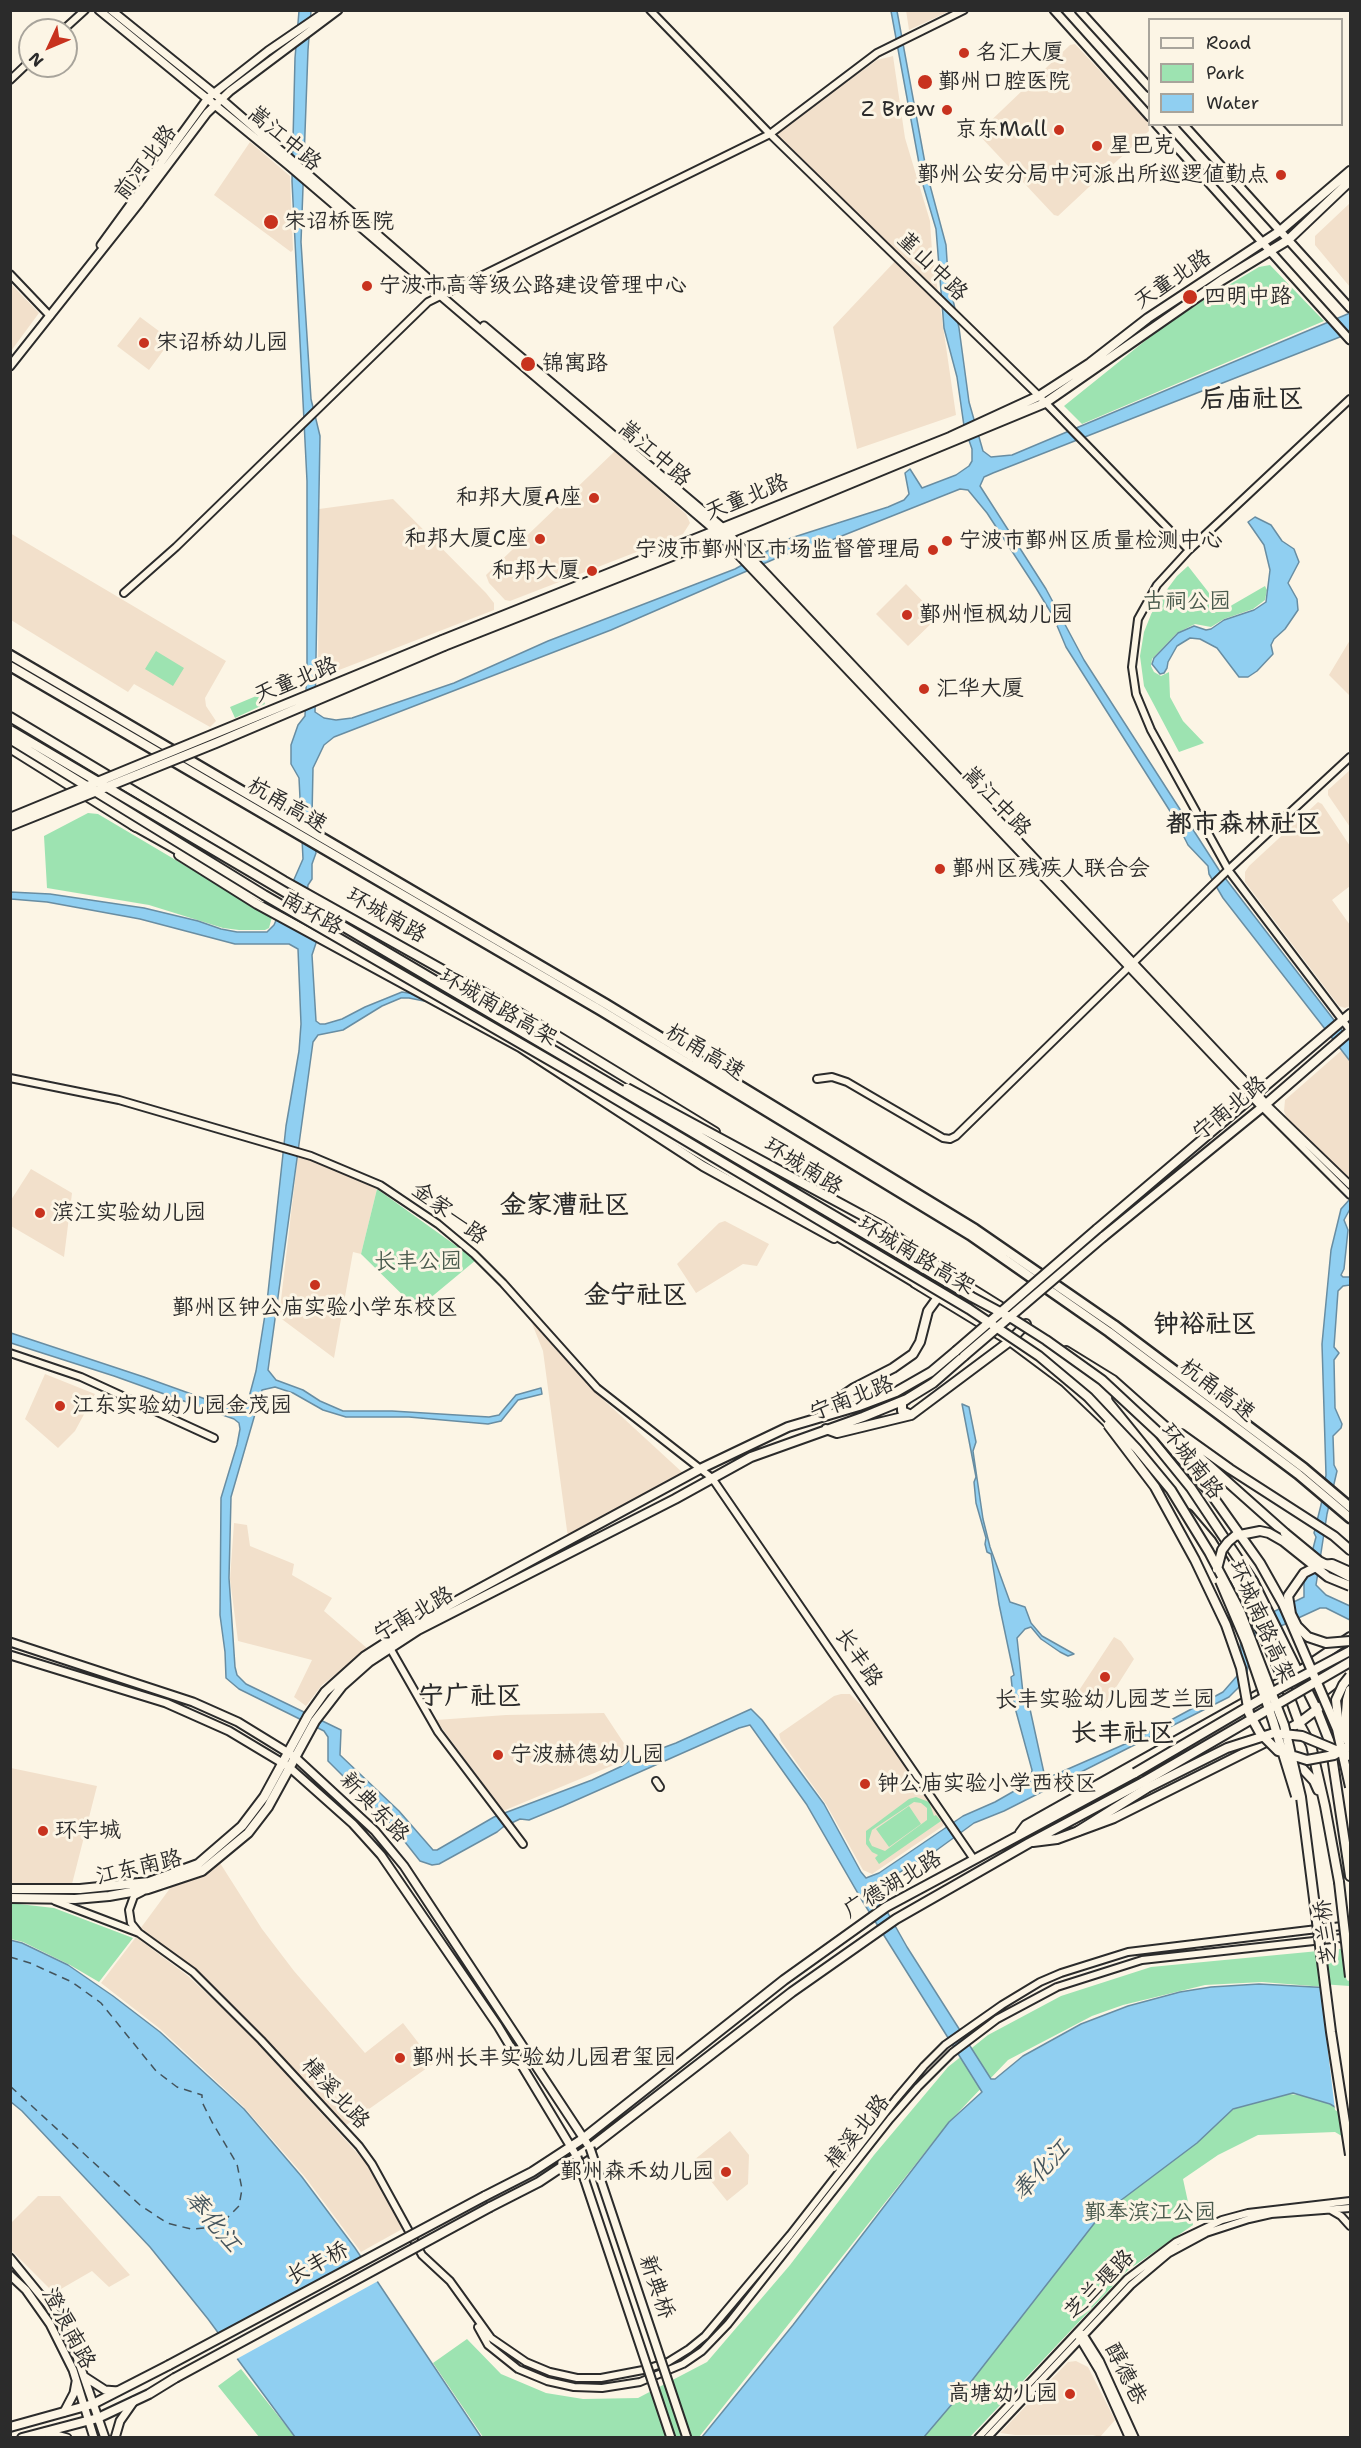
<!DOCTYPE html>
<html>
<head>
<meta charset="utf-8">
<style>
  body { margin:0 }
  #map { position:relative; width:1361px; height:2448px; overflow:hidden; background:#fcf5e5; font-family:"Shantell Sans",sans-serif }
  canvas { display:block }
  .frame { position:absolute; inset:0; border:12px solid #2b2b2b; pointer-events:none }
  .legend { position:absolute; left:1148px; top:18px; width:195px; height:108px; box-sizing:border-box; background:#fcf5e5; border:2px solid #a8a49b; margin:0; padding:8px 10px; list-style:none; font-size:18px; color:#2b2b2b }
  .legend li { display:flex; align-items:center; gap:12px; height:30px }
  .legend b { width:30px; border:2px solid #a8a49b }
  .north { position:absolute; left:18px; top:18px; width:60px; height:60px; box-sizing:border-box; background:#fcf5e5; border:2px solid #a8a49b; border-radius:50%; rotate:226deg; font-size:16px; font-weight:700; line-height:24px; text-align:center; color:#2b2b2b }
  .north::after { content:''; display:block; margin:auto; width:21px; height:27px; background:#c8321e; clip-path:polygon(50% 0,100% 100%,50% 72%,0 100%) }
</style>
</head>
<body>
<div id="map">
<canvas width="1361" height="2448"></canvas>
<div class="frame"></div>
<ul class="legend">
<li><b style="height:8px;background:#fcf5e5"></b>Road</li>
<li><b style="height:16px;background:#9de3b1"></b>Park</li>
<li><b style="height:16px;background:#90cff1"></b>Water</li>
</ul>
<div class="north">N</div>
</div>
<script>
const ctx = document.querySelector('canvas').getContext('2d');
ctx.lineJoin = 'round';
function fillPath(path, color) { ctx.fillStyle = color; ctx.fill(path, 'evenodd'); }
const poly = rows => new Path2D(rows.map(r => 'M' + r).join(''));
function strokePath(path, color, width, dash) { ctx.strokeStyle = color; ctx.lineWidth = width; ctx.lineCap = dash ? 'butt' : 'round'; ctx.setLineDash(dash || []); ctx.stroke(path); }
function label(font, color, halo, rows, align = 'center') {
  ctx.font = font + ' "Shantell Sans","LXGW WenKai TC",sans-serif'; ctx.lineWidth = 6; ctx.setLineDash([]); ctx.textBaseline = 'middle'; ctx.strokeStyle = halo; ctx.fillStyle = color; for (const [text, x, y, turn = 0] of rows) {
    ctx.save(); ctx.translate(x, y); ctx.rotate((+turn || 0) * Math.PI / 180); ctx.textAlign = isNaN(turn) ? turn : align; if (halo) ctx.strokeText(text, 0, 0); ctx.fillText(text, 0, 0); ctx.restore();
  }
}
const built = poly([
  [906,10,950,10,950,11,909,30],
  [1075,44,1148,122,1149,131,1058,216,1054,215,979,135,980,131,1070,45],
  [893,56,905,138,930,221,932,251,956,415,857,449,833,327,900,256,774,134,877,60],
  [250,142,290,176,293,250,291,252,214,195],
  [1350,203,1350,287,1315,245,1315,236],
  [11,284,39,313,11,351],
  [140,317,171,340,149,370,117,346],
  [615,451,686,514,690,523,683,534,510,601,505,600,489,583,486,575],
  [393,499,486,593,494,603,494,610,321,677,318,676,319,509],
  [10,533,226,661,205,698,206,706,216,721,210,727,134,684,128,692,11,620],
  [906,584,938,617,908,646,876,614],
  [1350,640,1350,696,1329,675],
  [1350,770,1350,827,1328,795,1328,790],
  [1318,802,1322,804,1350,846,1350,886,1332,900,1350,925,1350,1006,1345,1008,1339,1006,1245,882,1245,872,1249,866],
  [1350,1043,1350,1179,1287,1119,1284,1111,1285,1100],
  [298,1154,338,1169,377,1189,361,1254,353,1252,334,1358,279,1317],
  [31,1169,72,1193,64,1257,11,1226,11,1200],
  [725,1221,769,1244,757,1266,743,1264,696,1293,677,1264,719,1223],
  [531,1321,595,1392,683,1473,568,1538,543,1351],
  [45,1374,95,1394,75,1431,58,1448,25,1419],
  [234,1523,247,1525,250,1546,294,1564,292,1575,332,1598,324,1611,368,1649,322,1685,306,1706,294,1697,312,1660,238,1641,230,1579],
  [1114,1637,1121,1641,1134,1659,1101,1711,1076,1695],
  [841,1694,850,1694,864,1708,944,1822,943,1826,872,1874,863,1870,826,1804,781,1741,779,1734,834,1696],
  [604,1713,633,1757,503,1811,436,1720,506,1715],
  [11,1768,97,1786,72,1884,11,1883],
  [220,1863,262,1929,294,1971,365,2053,403,2023,434,2063,345,2126,262,2036,194,1969,140,1929,171,1887,200,1875],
  [136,1937,188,1976,246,2030,368,2165,404,2228,361,2252,305,2177,243,2106,159,2028,101,1983],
  [730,2131,749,2155,748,2184,727,2201,694,2160],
  [38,2196,60,2196,130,2275,109,2287,92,2271,54,2293,11,2250,11,2223],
  [1076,2361,1088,2367,1115,2420,1100,2437,1093,2435,1015,2435,1000,2433,1068,2362]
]);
const green = poly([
  [1270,265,1324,321,1082,424,1064,406,1156,332,1205,299,1259,267],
  [1188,566,1220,607,1227,608,1265,586,1267,590,1265,600,1253,609,1224,619,1211,627,1195,624,1177,633,1152,659,1151,666,1154,672,1161,676,1169,672,1170,697,1183,721,1204,743,1179,752,1144,686,1140,656,1144,632,1154,607,1177,576],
  [156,651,184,668,173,686,145,669],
  [261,694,265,704,235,718,230,707],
  [88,813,98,814,272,917,269,928,265,930,239,930,223,928,149,905,47,888,44,836],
  [377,1189,476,1260,417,1309,361,1254],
  [916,1797,929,1802,934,1816,936,1815,941,1821,879,1864,875,1858,878,1855,872,1852,866,1844,866,1831,909,1799],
  [914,1802,921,1803,927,1808,927,1820,885,1851,872,1846,869,1840,872,1830],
  [909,1806,921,1824,889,1847,876,1829],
  [10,1903,54,1908,133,1938,99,1982,70,1965,23,1942,11,1939],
  [1350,1948,1350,1989,1262,1982,1205,1985,1123,2005,1092,2016,1008,2060,949,2122,699,2437,483,2437,433,2363,467,2339,501,2374,546,2393,583,2399,638,2398,707,2362,790,2265,874,2155,948,2067,988,2035,1061,1996,1151,1967],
  [1290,2094,1326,2099,1350,2112,1350,2141,1335,2132,1258,2135,1218,2155,1183,2179,1193,2225,1128,2270,970,2437,921,2438,1081,2238,1124,2190,1219,2116,1252,2101],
  [241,2369,295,2437,259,2437,218,2386]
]);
const water = poly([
  [299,11,311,11,308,50,301,242,311,399,320,436,315,712,324,718,336,720,352,718,454,683,548,641,735,569,791,538,888,507,904,500,909,494,905,473,910,469,922,488,956,475,969,466,972,461,972,449,964,426,957,377,944,328,936,229,923,185,891,11,897,11,927,174,946,245,948,276,959,328,969,402,983,451,991,457,1012,455,1350,313,1350,333,993,473,984,477,980,486,1046,589,1084,660,1219,870,1350,1041,1350,1061,1223,898,1209,874,1208,866,1188,845,1175,819,1066,647,1053,616,1036,588,987,513,968,490,960,489,824,543,786,554,611,630,334,737,324,745,313,768,312,816,316,853,312,864,312,879,308,885,304,924,317,940,312,955,316,1021,320,1024,325,1024,342,1019,365,1007,402,992,421,995,429,1002,409,998,401,998,382,1006,343,1030,318,1035,313,1042,268,1370,276,1380,303,1390,320,1401,343,1411,392,1411,489,1417,499,1415,516,1395,541,1388,542,1394,518,1400,501,1421,488,1424,409,1417,346,1417,323,1410,293,1393,275,1387,262,1390,231,1497,229,1578,235,1667,237,1675,246,1684,341,1730,340,1755,399,1811,433,1850,437,1850,494,1817,592,1780,622,1766,630,1760,676,1743,751,1709,762,1720,807,1781,824,1804,861,1872,866,1878,879,1873,963,1816,995,1802,1030,1782,1032,1770,1014,1704,1011,1677,1014,1675,999,1604,991,1554,987,1552,985,1544,986,1538,976,1503,974,1482,976,1477,962,1404,969,1407,976,1442,973,1451,983,1519,990,1547,1010,1602,1025,1607,1031,1623,1042,1636,1074,1654,1068,1656,1060,1652,1041,1639,1031,1627,1025,1629,1017,1638,1023,1693,1028,1700,1044,1773,1052,1776,1132,1741,1223,1692,1237,1676,1241,1654,1240,1635,1244,1626,1304,1597,1304,1569,1309,1564,1316,1537,1314,1533,1321,1505,1326,1475,1322,1344,1331,1250,1341,1209,1350,1199,1350,1209,1344,1220,1348,1230,1344,1269,1341,1275,1343,1277,1350,1277,1350,1285,1343,1286,1338,1291,1334,1347,1339,1353,1334,1360,1335,1408,1342,1424,1341,1428,1333,1436,1334,1465,1337,1471,1327,1514,1316,1585,1326,1595,1350,1606,1350,1620,1326,1608,1320,1608,1257,1637,1254,1640,1246,1676,1242,1684,1229,1697,1004,1811,974,1823,930,1855,879,1884,876,1892,907,1947,991,2079,995,2079,1023,2056,1081,2024,1128,2006,1180,1992,1211,1987,1259,1984,1350,1989,1350,2116,1330,2104,1293,2093,1233,2109,1197,2143,1100,2216,970,2383,924,2437,702,2437,793,2325,949,2122,982,2092,863,1902,807,1805,750,1725,739,1728,563,1806,529,1820,520,1819,503,1827,497,1832,439,1864,432,1865,420,1861,390,1823,328,1761,328,1737,324,1731,239,1689,226,1678,225,1652,220,1615,221,1498,237,1445,240,1429,239,1423,234,1419,114,1376,11,1343,11,1333,144,1377,236,1410,241,1408,248,1401,256,1371,267,1302,286,1126,299,1051,301,1024,298,949,289,944,235,944,140,919,47,902,11,899,10,892,50,894,144,908,198,921,221,929,237,932,267,932,274,925,303,859,299,778,291,764,291,745,298,725,305,716,307,665,307,481,292,181,295,58,299,11],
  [1255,517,1271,525,1282,541,1294,549,1299,562,1288,583,1297,599,1298,610,1285,629,1274,639,1271,645,1273,654,1257,671,1248,677,1239,677,1217,648,1200,639,1190,638,1177,646,1168,662,1167,668,1164,673,1160,674,1152,664,1154,658,1178,633,1194,626,1206,630,1211,629,1224,620,1254,610,1266,602,1270,570,1264,545,1248,522,1255,517],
  [10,1940,22,1943,68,1965,113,1996,160,2032,244,2109,302,2177,355,2248,481,2437,295,2437,208,2319,150,2247,22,2111,11,2102,10,1940]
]);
const pier = poly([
  [1320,1984,1350,1986,1350,2119,1335,2110],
  [363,2255,380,2280,233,2361,215,2335]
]);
const ferry = poly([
  [10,1957,30,1963,72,1982,101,2003,156,2071,177,2087,202,2095,202,2102,212,2122,237,2164,242,2189,239,2206,226,2219,205,2228,191,2229,167,2223,140,2205,10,2086]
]);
const tertiary = poly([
  [650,10,770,134,1039,396,1189,550],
  [63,30,85,10],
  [10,80,30,61],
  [10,274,50,316],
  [124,593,176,547,428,302,770,134,877,53,964,10],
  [1350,1030,1229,871,1151,730,1136,694,1132,667,1138,619,1157,585,1189,550,1350,399],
  [10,1078,119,1100,311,1156,380,1185,438,1224,474,1254,503,1283,597,1388,712,1478,973,1858],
  [817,1079,832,1077,847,1082,943,1138,950,1139,956,1136,1227,871,1350,757],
  [1266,1104,1350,1185],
  [1262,1107,1350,1195],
  [10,1353,81,1377,214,1438],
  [390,1648,438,1732,523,1844],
  [656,1781,660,1787],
  [55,1901,139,1933,131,1923,129,1910,134,1896,142,1892],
  [139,1933,193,1972,261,2040,359,2146,372,2164,422,2255,450,2281,491,2338,526,2362,550,2372,577,2378,601,2378,643,2370,668,2362,689,2349,705,2336,790,2235,896,2099,924,2066,945,2045,1002,2005,1040,1982,1061,1973,1128,1952,1350,1925],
  [1329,2209,1341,2216,1350,2226],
  [478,2327,488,2345,518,2369,547,2381,574,2387,602,2388,640,2382,683,2364,702,2351,728,2324,890,2119,918,2087,952,2053,997,2019,1057,1987,1142,1960,1350,1937],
  [1083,2334,1100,2361,1135,2438],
  [1078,2336,1099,2371,1129,2438],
  [978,2438,1127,2279,1176,2242,1222,2220,1248,2213,1350,2201],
  [987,2438,1131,2285,1169,2253,1206,2233,1249,2219,1271,2214,1350,2208]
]);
const secondary = poly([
  [99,10,288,165,716,531,1262,1107],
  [111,10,221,99,439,288],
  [1054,10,1150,117],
  [1079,10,1150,88],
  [1156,124,1350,340],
  [1183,124,1350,308],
  [101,245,208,98,268,51,328,10],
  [484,326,723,528,1266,1104],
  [10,366,140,202,207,113,230,91,338,10],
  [10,1642,193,1702,238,1722,295,1757,375,1831,404,1866,590,2148],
  [10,1655,166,1703,229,1731,289,1767,353,1824,381,1855,498,2026,577,2157],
  [10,2258,54,2312,75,2351,105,2438],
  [10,2275,26,2290,50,2324,73,2370,94,2438],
  [85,2377,105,2390,118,2391],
  [64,2412,74,2393,76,2382],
  [45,2432,67,2438],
  [115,2438,120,2421,134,2401]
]);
const primary = poly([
  [442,640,950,437,1039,396,1090,363,1148,318,1280,231,1350,171],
  [444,646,728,534,1045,403,1222,280,1288,240,1350,181],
  [10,717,284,881,518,1012,715,1132],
  [10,748,136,827],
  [179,855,257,904,520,1047,703,1166,834,1238],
  [791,1180,929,1263],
  [1097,1229,1350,1014],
  [1103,1237,1266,1104,1349,1032],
  [948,1274,1009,1312],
  [915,1283,1010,1341,1065,1382,1111,1426],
  [1117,1397,1191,1488,1253,1581,1317,1710,1330,1743,1350,1876],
  [911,1415,1010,1341,1026,1324],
  [821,1416,831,1404,854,1388,893,1368,913,1354,920,1342,928,1311,952,1278],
  [826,1429,837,1433,911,1415,902,1411,902,1402,906,1400],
  [1188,1514,1211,1541,1235,1580,1262,1633,1283,1679,1299,1723,1311,1745,1325,1806,1339,1882],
  [1290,1755,1314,1781,1318,1790],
  [1020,1833,1026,1825,1297,1673,1350,1637],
  [1033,1842,1057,1839,1114,1818,1264,1743,1299,1723,1350,1684],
  [10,1889,80,1889,149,1882,198,1864,242,1826,264,1797,308,1716,325,1692,365,1656,418,1622,700,1469,788,1427,859,1406,896,1392,931,1372,956,1351],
  [10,1898,75,1899,109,1896,148,1889,202,1871,248,1833,268,1807,315,1721,342,1686,369,1662,418,1630,675,1499,751,1457,863,1417,907,1399,933,1383,964,1356],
  [485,2196,532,2172,584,2138,784,1980,886,1907,1135,1773],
  [490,2207,539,2182,590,2148,792,1992,896,1919,1029,1843,1145,1781],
  [10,2427,93,2404,169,2365],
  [22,2438,98,2418,149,2394,175,2378]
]);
const trunk = poly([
  [133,825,263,898],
  [635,1115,921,1286],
  [882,1226,953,1277],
  [1066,1351,1113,1380,1285,1533],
  [1181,1434,1230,1469,1334,1536,1350,1550],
  [1078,1831,1147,1788]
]);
const motorway = poly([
  [10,655,606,1004,975,1229,1114,1325,1304,1468,1350,1507],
  [10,666,600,1010,970,1235,1109,1332,1298,1474,1350,1518]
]);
const secondaryBridge = poly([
  [590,2148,687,2438],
  [577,2157,671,2438]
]);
const primaryBridge = poly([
  [10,818,442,640],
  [10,826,216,743,444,646],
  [956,1351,1097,1229],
  [964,1356,1103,1237],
  [1350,1572,1332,1564,1320,1565,1304,1573,1288,1596,1291,1614,1297,1626,1308,1637,1326,1643,1350,1641],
  [1349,1743,1339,1727,1336,1700,1343,1685,1350,1676],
  [1135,1773,1280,1688,1350,1651],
  [1145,1781,1350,1662],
  [1339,1882,1350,1977],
  [169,2365,485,2196],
  [175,2378,490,2207]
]);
const trunkBridge = poly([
  [10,730,972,1297,1013,1319,1046,1340,1102,1380,1160,1434,1211,1494,1260,1563,1283,1604,1337,1729,1350,1787],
  [10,739,264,895,582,1079,969,1309,1039,1356,1088,1397,1137,1449,1171,1490,1209,1552,1240,1611,1284,1725,1301,1797,1331,2032,1350,2155],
  [627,1088,882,1226],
  [1108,1425,1155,1487,1195,1560,1226,1625,1241,1668,1249,1713,1260,1733,1278,1751,1307,1760,1334,1755,1350,1745],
  [1285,1533,1319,1561,1350,1577],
  [1217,1569,1222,1550,1228,1542,1235,1536,1260,1531,1269,1533,1283,1541,1328,1577,1350,1586],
  [1220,1581,1246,1642,1273,1721,1296,1796],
  [1350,1690,1347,1700,1345,1725,1350,1747],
  [1147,1788,1227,1748,1274,1733,1302,1736,1350,1756]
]);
const markers = [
  [964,53,6,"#c8321e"],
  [925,82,8,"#c8321e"],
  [947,110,6,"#c8321e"],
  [1059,130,6,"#c8321e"],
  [1097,146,6,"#c8321e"],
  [1281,175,6,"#c8321e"],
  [271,222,8,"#c8321e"],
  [367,286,6,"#c8321e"],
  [1190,297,8,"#c8321e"],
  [144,343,6,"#c8321e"],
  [528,364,8,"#c8321e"],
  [594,498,6,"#c8321e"],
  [540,539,6,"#c8321e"],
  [947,541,6,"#c8321e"],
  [933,550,6,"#c8321e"],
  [592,571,6,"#c8321e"],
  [907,615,6,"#c8321e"],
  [924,689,6,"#c8321e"],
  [940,869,6,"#c8321e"],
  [40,1213,6,"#c8321e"],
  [315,1285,6,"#c8321e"],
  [60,1406,6,"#c8321e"],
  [1105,1677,6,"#c8321e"],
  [498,1755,6,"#c8321e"],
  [865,1784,6,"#c8321e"],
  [43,1831,6,"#c8321e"],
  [400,2058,6,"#c8321e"],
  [726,2172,6,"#c8321e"],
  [1070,2394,6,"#c8321e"]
];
const poiNames = [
  ["名汇大厦",976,53],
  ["鄞州口腔医院",938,82],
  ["Z Brew",935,110,"right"],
  ["京东Mall",1047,130,"right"],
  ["星巴克",1109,146],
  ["鄞州公安分局中河派出所巡逻值勤点",1269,175,"right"],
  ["宋诏桥医院",284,222],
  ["宁波市高等级公路建设管理中心",379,286],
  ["四明中路",1204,297],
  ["宋诏桥幼儿园",156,343],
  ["锦寓路",542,364],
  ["和邦大厦A座",582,498,"right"],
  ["和邦大厦C座",528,539,"right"],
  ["宁波市鄞州区质量检测中心",959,541],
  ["宁波市鄞州区市场监督管理局",921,550,"right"],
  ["和邦大厦",580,571,"right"],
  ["鄞州恒枫幼儿园",919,615],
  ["汇华大厦",936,689],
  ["鄞州区残疾人联合会",952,869],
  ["滨江实验幼儿园",52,1213],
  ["鄞州区钟公庙实验小学东校区",315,1308,"center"],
  ["江东实验幼儿园金茂园",72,1406],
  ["长丰实验幼儿园芝兰园",1105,1700,"center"],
  ["宁波赫德幼儿园",510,1755],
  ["钟公庙实验小学西校区",877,1784],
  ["环宇城",55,1831],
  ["鄞州长丰实验幼儿园君玺园",412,2058],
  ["鄞州森禾幼儿园",714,2172,"right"],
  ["高塘幼儿园",1058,2394,"right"]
];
const streetNames = [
  ["嵩江中路",284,139,40],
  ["前河北路",146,163,-53],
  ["堇山中路",932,267,44],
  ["天童北路",1173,280,-34],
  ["嵩江中路",654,454,41],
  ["天童北路",747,498,-22],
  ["天童北路",296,681,-22],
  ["嵩江中路",996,802,46],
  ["杭甬高速",287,806,30],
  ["南环路",312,914,29],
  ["环城南路",386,916,30],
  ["环城南路高架",498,1008,30],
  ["杭甬高速",705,1053,31],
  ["宁南北路",1230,1109,-39],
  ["环城南路",803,1167,32],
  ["金家一路",449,1214,37],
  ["环城南路高架",916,1256,31],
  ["杭甬高速",1217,1391,37],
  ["宁南北路",852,1399,-21],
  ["环城南路",1191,1462,53],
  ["宁南北路",414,1615,-30],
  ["环城南路高架",1261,1622,66],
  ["长丰路",858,1658,56],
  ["新典东路",374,1808,46],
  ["江东南路",139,1868,-13],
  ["广德湖北路",893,1885,-31],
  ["芝兰桥",1327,1932,-97],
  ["樟溪北路",335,2094,47],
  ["樟溪北路",858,2132,-51],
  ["长丰桥",318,2264,-28],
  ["芝兰堰路",1100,2285,-45],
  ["新典桥",656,2287,71],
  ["澄浪南路",68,2329,62],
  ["醇德巷",1125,2374,63]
];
const parkNames = [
  ["古祠公园",1187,602],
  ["长丰公园",418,1262],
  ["鄞奉滨江公园",1150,2213]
];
const waterNames = [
  ["奉化江",1042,2171,-47],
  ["奉化江",212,2222,50]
];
const quarterNames = [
  ["后庙社区",1252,400],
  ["都市森林社区",1244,825],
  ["金家漕社区",565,1206],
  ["金宁社区",636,1296],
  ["钟裕社区",1205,1325],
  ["宁广社区",470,1697],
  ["长丰社区",1123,1734]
];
fillPath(built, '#f2e0cb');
fillPath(green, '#9de3b1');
fillPath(water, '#90cff1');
strokePath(water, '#688da2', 1.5);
fillPath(pier, '#fcf5e5');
strokePath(ferry, '#44545c', 1.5, [8, 6]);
strokePath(tertiary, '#2b2b2b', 10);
strokePath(secondary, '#2b2b2b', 11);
strokePath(primary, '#2b2b2b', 12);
strokePath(trunk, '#2b2b2b', 12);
strokePath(motorway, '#2b2b2b', 13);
strokePath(tertiary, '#fcf5e5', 6);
strokePath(secondary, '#fcf5e5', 7);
strokePath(primary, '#fcf5e5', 8);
strokePath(trunk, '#fcf5e5', 8);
strokePath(motorway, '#fcf5e5', 8);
strokePath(secondaryBridge, '#2b2b2b', 11, []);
strokePath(primaryBridge, '#2b2b2b', 12, []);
strokePath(trunkBridge, '#2b2b2b', 12, []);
strokePath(secondaryBridge, '#fcf5e5', 7);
strokePath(primaryBridge, '#fcf5e5', 8);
strokePath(trunkBridge, '#fcf5e5', 8);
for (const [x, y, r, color] of markers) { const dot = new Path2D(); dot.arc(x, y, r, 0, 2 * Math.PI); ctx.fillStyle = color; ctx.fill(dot); strokePath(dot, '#fcf5e5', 2); }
label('22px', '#2b2b2b', '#fcf5e5', poiNames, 'left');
label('22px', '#2b2b2b', '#fcf5e5', streetNames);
label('22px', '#48594c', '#fcf5e5', parkNames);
label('italic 24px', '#44545c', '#fcf5e5', waterNames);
label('bold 26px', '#2b2b2b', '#fcf5e5', quarterNames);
</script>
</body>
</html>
